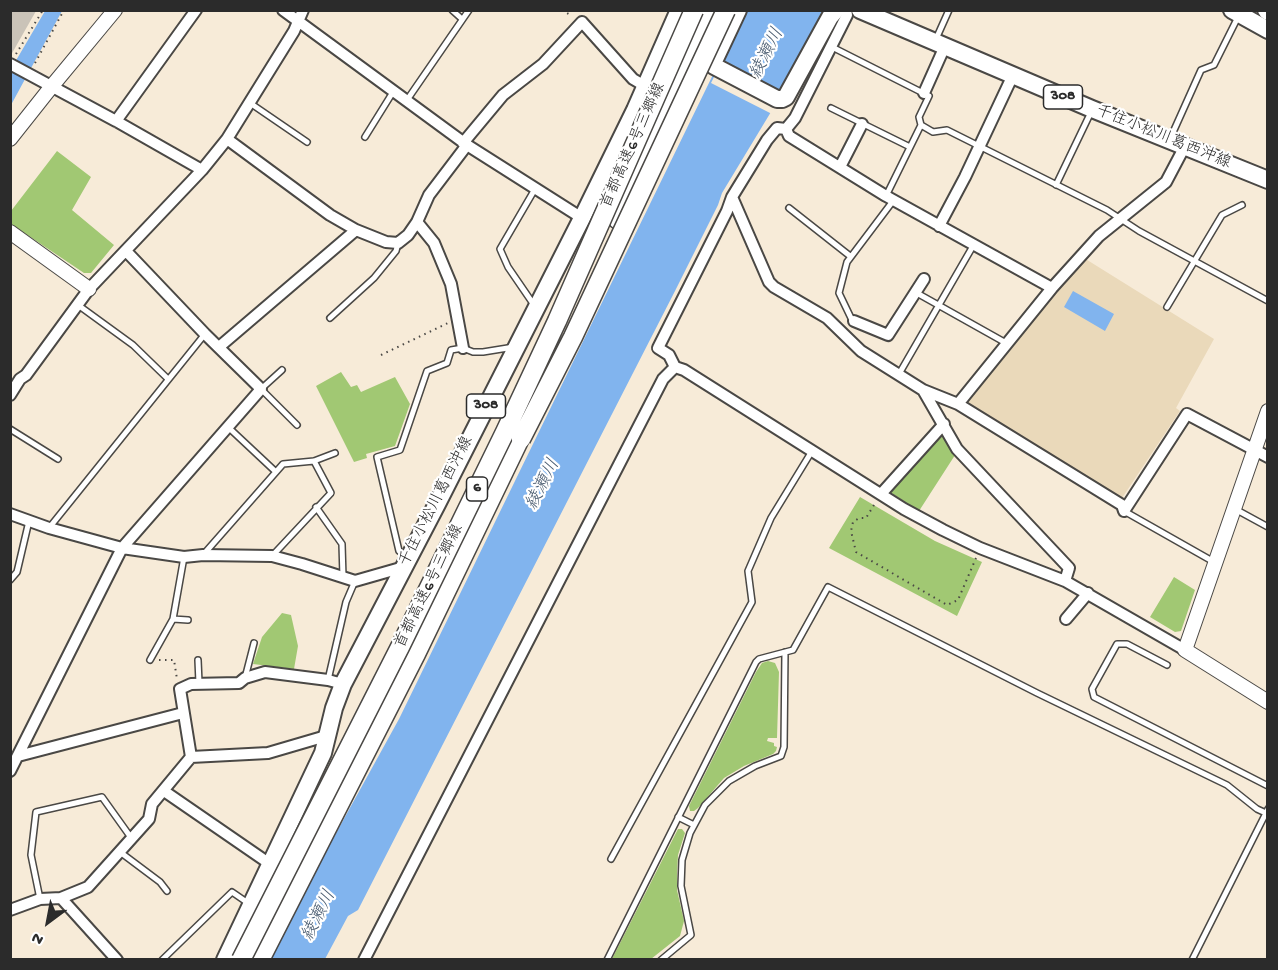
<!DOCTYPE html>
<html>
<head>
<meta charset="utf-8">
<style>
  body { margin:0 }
  #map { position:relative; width:1278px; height:970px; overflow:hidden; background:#f7ebd8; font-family:"Gochi Hand",sans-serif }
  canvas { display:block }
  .frame { position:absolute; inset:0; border:12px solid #2b2b2b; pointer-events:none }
  .north { position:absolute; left:18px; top:892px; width:60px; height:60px; -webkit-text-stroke:4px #fff; paint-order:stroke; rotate:212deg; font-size:16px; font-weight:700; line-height:24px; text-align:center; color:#2b2b2b }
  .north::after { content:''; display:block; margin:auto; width:21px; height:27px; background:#2b2b2b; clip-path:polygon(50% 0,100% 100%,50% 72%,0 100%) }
</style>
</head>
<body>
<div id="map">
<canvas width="1278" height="970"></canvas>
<div class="frame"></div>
<div class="north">N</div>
</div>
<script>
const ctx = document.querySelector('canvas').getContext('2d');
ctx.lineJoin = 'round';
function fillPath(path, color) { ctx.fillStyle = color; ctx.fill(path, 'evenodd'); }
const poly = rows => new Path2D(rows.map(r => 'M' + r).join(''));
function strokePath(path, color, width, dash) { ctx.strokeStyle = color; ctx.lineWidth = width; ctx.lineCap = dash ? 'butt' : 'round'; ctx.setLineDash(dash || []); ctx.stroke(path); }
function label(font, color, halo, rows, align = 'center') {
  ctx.font = font + ' "Gochi Hand","Klee One",sans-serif'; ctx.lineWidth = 4.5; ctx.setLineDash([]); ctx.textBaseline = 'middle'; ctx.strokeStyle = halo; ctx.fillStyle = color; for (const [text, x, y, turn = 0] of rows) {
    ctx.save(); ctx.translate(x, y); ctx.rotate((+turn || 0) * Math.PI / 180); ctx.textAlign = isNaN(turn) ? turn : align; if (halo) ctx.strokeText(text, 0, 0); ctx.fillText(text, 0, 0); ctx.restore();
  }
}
const built = poly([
  [1084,258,1214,339,1176,408,1180,411,1122,498,967,402]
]);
const industrial = poly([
  [11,10,36,11,11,55,10,11]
]);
const green = poly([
  [57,151,91,177,72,210,114,245,91,273,84,273,11,224,11,211],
  [341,372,351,387,357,385,361,392,395,377,410,404,395,446,366,454,367,458,354,462,316,386],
  [943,433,957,452,919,511,887,490],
  [860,497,935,541,982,562,957,616,829,548],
  [1174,577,1195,590,1181,631,1175,632,1150,617],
  [282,613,291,615,298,646,294,669,253,664,262,637],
  [768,661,775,663,779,672,777,738,768,738,767,741,774,743,774,746,777,747,776,751,773,754,744,766,724,778,698,808,694,811,690,811,689,806,756,672,762,663],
  [678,829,682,829,685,833,678,855,677,872,677,890,684,921,680,936,651,959,612,959]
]);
const water = poly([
  [45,11,62,11,11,105,11,69],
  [744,11,822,11,783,92,722,193,718,205,675,291,358,910,348,916,325,959,266,960,399,719],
  [1073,291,1114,314,1105,331,1064,307]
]);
const pier = poly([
  [721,63,778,92,783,90,772,114,711,83]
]);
const path = poly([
  [562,10,572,16],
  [16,54,43,10],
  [35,63,64,10],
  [381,355,448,323],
  [874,505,866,518,859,518,853,522,851,531,856,552,947,605,958,600,976,558],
  [159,660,174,660,177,679]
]);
const lane = poly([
  [452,10,462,19],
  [936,39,949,10],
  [832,47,929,96,919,117,921,125,933,132,947,130,1107,210,1139,231,1268,301],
  [407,100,469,10],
  [250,103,307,142],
  [831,108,910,147],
  [365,137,393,92],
  [1170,139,1201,70,1214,65,1238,17],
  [1056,185,1092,110],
  [886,196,921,125],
  [789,208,850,256],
  [915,292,1006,343],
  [78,305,133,345,168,379],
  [534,305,508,267,500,249,535,189],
  [1167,307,1222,215,1242,205],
  [330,318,374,278,396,251,398,243],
  [851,318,839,293,847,262,893,201],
  [282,370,261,389,297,425],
  [899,374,973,246],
  [228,427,276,472],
  [10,429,58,459],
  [316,507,342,544,343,577],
  [1235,509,1268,527],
  [1124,511,1214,562],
  [49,528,205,334],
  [203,555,283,464,314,461,335,453],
  [273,555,331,493,314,461],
  [406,556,399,551,377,457,400,450,427,371,447,363,451,350,463,348,473,352,483,352,514,347],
  [10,580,17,572,29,521],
  [173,619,188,620],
  [150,660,173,619,184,557],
  [198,660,199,683],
  [1167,665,1127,644,1117,644,1092,689,1094,697,1268,786],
  [245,678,254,643],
  [328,680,346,602,355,581],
  [678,817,694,825],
  [120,852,160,882,167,891],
  [611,859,752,602,748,571,771,518,812,451],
  [40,899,31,855,36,812,102,797,132,839],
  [162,960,232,892,248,903],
  [607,960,756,662,759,659,793,650,828,587,1037,693,1227,785,1257,809,1268,814],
  [661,960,691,935,681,886,682,860,690,833,705,805,729,781,755,766,781,756,784,747,785,652],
  [1192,960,1268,809]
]);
const street = poly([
  [283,10,467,145,582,218],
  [10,64,116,121,202,170],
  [924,93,945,46],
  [116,121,196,10],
  [786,129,789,136,886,196,1052,288],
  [227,139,330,215,356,230,386,242,398,243,408,235,417,222,429,195,467,145],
  [463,143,503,95,543,64,582,22,633,79,645,86],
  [840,167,862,124],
  [732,197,769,282,774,287,827,318,861,351,923,390,958,404,1122,505,1124,511,1187,414,1268,457],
  [417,222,434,243,451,284,463,348],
  [939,226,965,177,1013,75],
  [854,321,888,335,924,279],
  [219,347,356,230],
  [675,367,669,355,658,348,727,211,732,197,767,140,777,128,786,129,795,118,847,15,846,10],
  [923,390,957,449,1069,568,1065,581],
  [10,395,20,379,26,375,89,289,202,170,227,139,294,31,303,10],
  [958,404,1052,288,1099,236,1166,182,1185,146],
  [881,494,944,424],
  [10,514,49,528,122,548,184,557,203,555,272,556,302,564,355,581,404,567],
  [1066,619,1088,593],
  [18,756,183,713],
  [191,757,180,689,191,684,239,683,245,678,265,672,328,680,343,684],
  [10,771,122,548,261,389,205,334,126,251],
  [164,791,270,864,272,870],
  [61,898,88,887,149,819,152,804,191,757,268,753,326,736],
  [10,910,40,899,61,898,117,960],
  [364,960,663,379,675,367,684,370,904,509,943,530,980,548,1065,581,1185,650]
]);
const secondary = poly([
  [10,139,52,86,115,10],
  [10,232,89,289],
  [1268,411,1185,650,1268,702]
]);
const primary = poly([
  [738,10,714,61,714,66,777,99,782,99,786,97,830,17,836,10],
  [860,10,1092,109,1268,180],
  [1232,10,1268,30],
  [225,960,323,753,334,708,343,684,437,504,582,218,635,110,679,10]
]);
const highway = poly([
  [1267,10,1268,11],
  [618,220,712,10],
  [260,960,416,654,526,426]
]);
const highwayBridge = poly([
  [521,439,573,337,726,10],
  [241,960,400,647,505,432,557,321,694,10]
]);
const shields = [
  [1063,97,39],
  [486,406,39],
  [477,489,21]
];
const shieldNames = [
  ["308",1063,97],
  ["308",486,406],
  ["6",477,489]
];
const streetNames = [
  ["千住小松川葛西沖線",1163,138,22],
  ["首都高速6号三郷線",634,146,-66],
  ["千住小松川葛西沖線",437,502,-63],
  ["首都高速6号三郷線",430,587,-64]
];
const waterNames = [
  ["綾瀬川",768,54,-63],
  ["綾瀬川",544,485,-63],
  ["綾瀬川",320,916,-63]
];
fillPath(built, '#ead9ba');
fillPath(industrial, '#cac3b8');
fillPath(green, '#a1c873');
fillPath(water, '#81b4ee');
fillPath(pier, '#f7ebd8');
strokePath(lane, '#4a4845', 8);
strokePath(street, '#4a4845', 14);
strokePath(secondary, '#4a4845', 16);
strokePath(primary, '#4a4845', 20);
strokePath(highway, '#4a4845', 21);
strokePath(path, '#4a4845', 2, [1.5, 4.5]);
strokePath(lane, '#fff', 5);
strokePath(street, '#fff', 10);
strokePath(secondary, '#fff', 14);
strokePath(primary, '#fff', 16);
strokePath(highway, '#fff', 18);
strokePath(highwayBridge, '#4a4845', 21, []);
strokePath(highwayBridge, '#fff', 18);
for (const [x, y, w] of shields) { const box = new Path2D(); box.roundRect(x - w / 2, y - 12, w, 24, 4.5); ctx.fillStyle = '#fff'; ctx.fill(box); strokePath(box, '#2b2b2b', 1.5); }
label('bold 15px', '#2b2b2b', null, shieldNames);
label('16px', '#2b2b2b', '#fff', streetNames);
label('italic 18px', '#495b6f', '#fff', waterNames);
</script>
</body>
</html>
